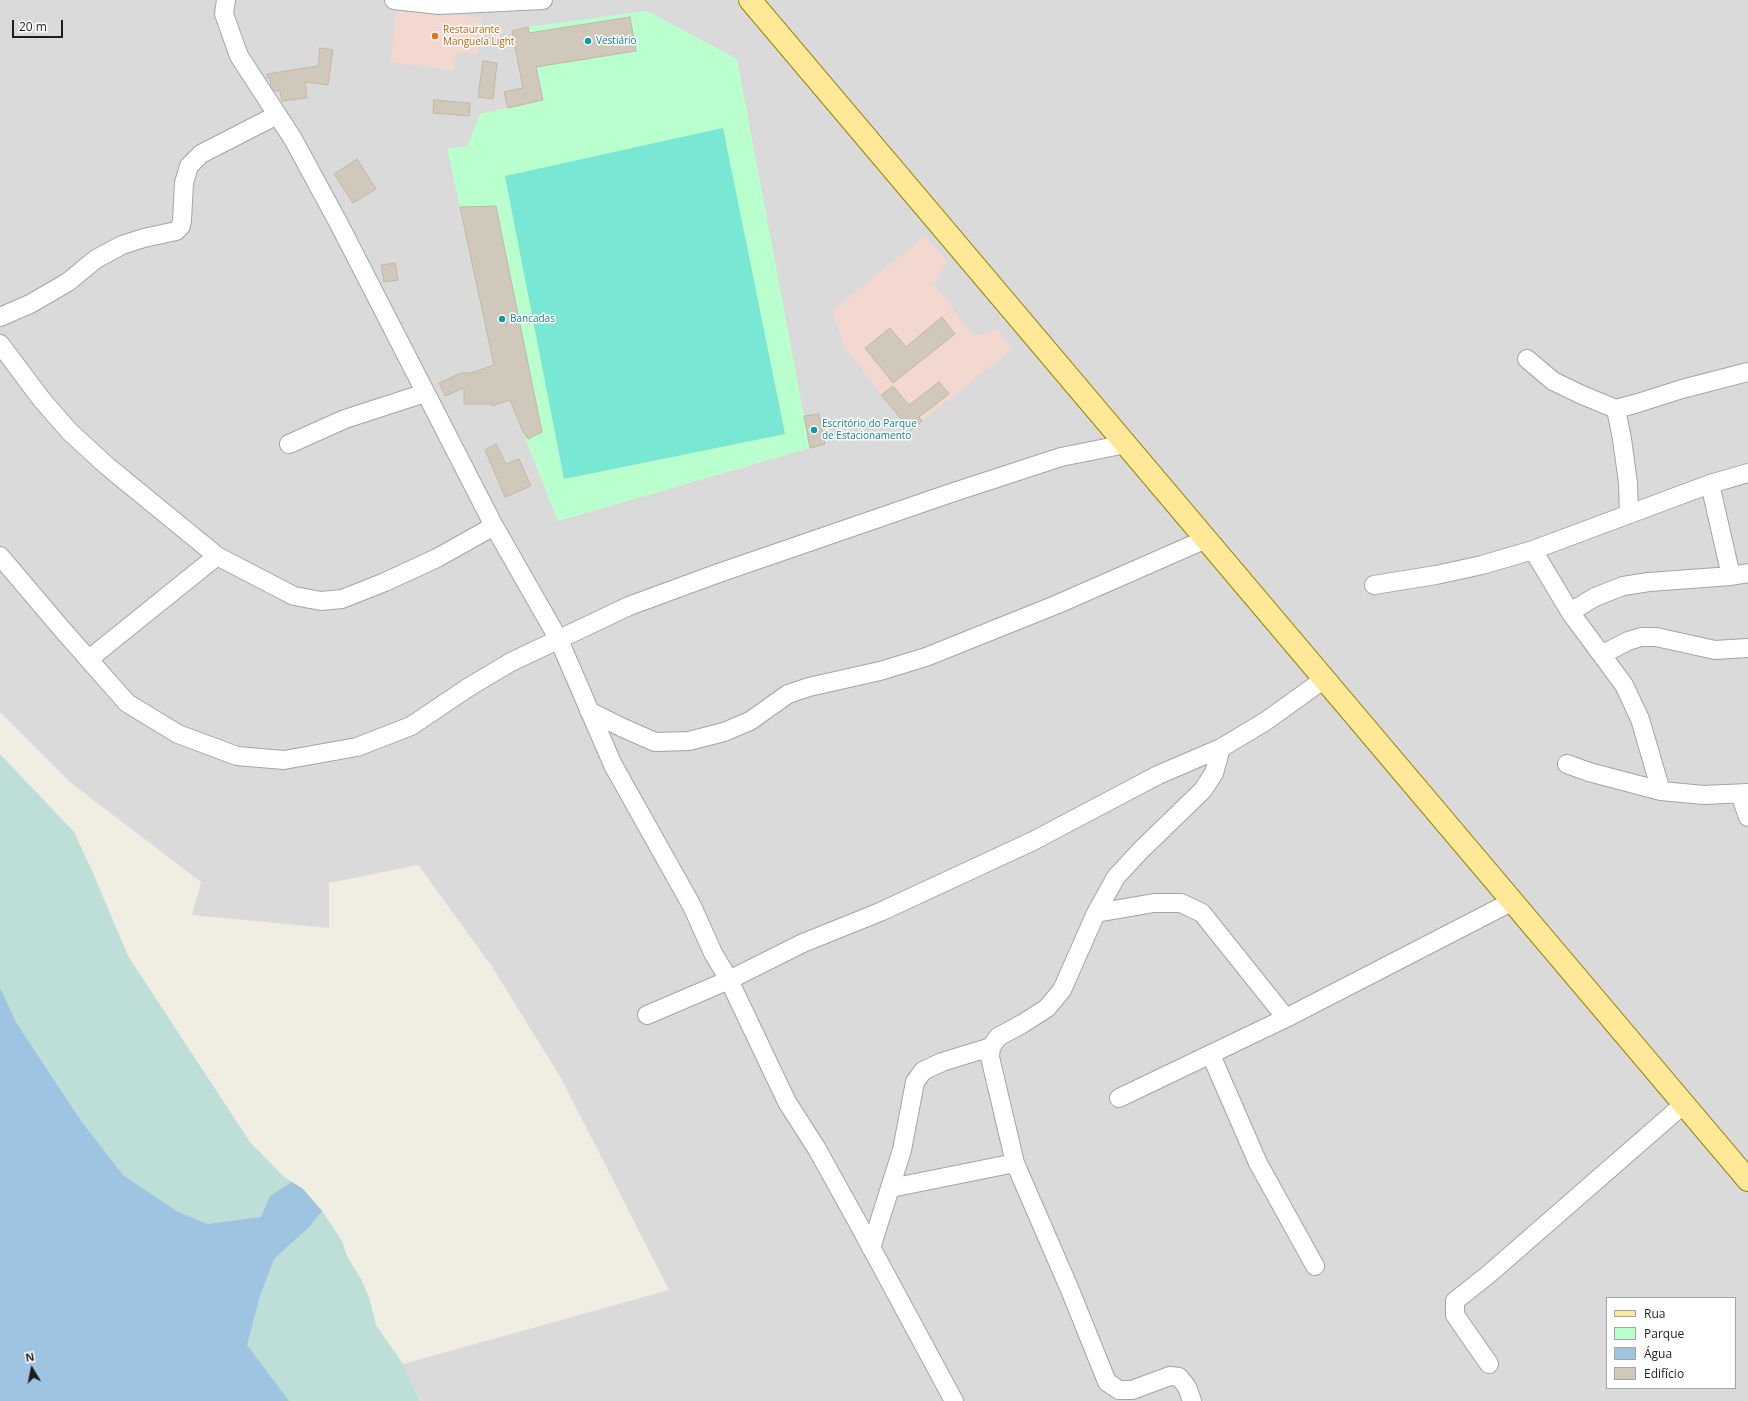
<!DOCTYPE html>
<html>
<head>
<meta charset="utf-8">
<style>
  body { margin:0 }
  #map { position:relative; width:1748px; height:1401px; overflow:hidden; background:#f0eee2; font-family:"Open Sans",sans-serif }
  canvas { display:block }
  .legend { position:absolute; left:1606px; top:1297px; width:130px; height:92px; box-sizing:border-box; background:#fff; border:1px solid #a5a5a5; margin:0; padding:5px 7px; list-style:none; font-size:12px; color:#1d1d1d }
  .legend li { display:flex; align-items:center; gap:8px; height:20px }
  .legend b { width:20px; border:1px solid #a5a5a5 }
  .north { position:absolute; left:12px; top:1349px; width:40px; height:40px; -webkit-text-stroke:3px #fff; paint-order:stroke; rotate:350deg; font-size:11px; font-weight:700; line-height:16px; text-align:center; color:#1d1d1d }
  .north::after { content:''; display:block; margin:auto; width:14px; height:18px; background:#1d1d1d; clip-path:polygon(50% 0,100% 100%,50% 72%,0 100%) }
  .scale { position:absolute; left:12px; top:20px; width:51px; height:18px; box-sizing:border-box; border:2px solid #1d1d1d; border-top:0; padding-left:5px; font-size:12px; line-height:14px; white-space:nowrap; color:#1d1d1d; -webkit-text-stroke:3px #fff; paint-order:stroke }
</style>
</head>
<body>
<div id="map">
<canvas width="1748" height="1401"></canvas>
<ul class="legend">
<li><b style="height:5px;background:#ffe898"></b>Rua</li>
<li><b style="height:11px;background:#baffce"></b>Parque</li>
<li><b style="height:11px;background:#9ec4e2"></b>Água</li>
<li><b style="height:11px;background:#d0c8bb"></b>Edifício</li>
</ul>
<div class="north">N</div>
<div class="scale">20 m</div>
</div>
<script>
const ctx = document.querySelector('canvas').getContext('2d');
ctx.lineJoin = 'round';
function fillPath(path, color) { ctx.fillStyle = color; ctx.fill(path, 'evenodd'); }
const poly = rows => new Path2D(rows.map(r => 'M' + r).join(''));
function strokePath(path, color, width, dash) { ctx.strokeStyle = color; ctx.lineWidth = width; ctx.lineCap = dash ? 'butt' : 'round'; ctx.setLineDash(dash || []); ctx.stroke(path); }
function label(font, color, halo, rows, align = 'center') {
  ctx.font = font + ' "Open Sans",sans-serif'; ctx.lineWidth = 3; ctx.setLineDash([]); ctx.textBaseline = 'middle'; ctx.strokeStyle = halo; ctx.fillStyle = color; for (const [text, x, y, turn = 0] of rows) {
    ctx.save(); ctx.translate(x, y); ctx.rotate((+turn || 0) * Math.PI / 180); ctx.textAlign = isNaN(turn) ? turn : align; if (halo) ctx.strokeText(text, 0, 0); ctx.fillText(text, 0, 0); ctx.restore();
  }
}
const residential = poly([
  [0,0,1748,0,1748,1401,420,1401,403,1364,669,1290,561,1078,491,965,418,865,329,883,329,928,192,915,201,882,71,783,0,712],
  [1607,1298,1735,1298,1735,1388,1607,1388]
]);
const commercial = poly([
  [397,8,482,18,477,54,457,51,454,70,390,62],
  [925,236,947,261,934,284,974,337,996,329,1012,349,911,430,846,350,832,311]
]);
const wetland = poly([
  [0,754,74,832,93,873,128,956,250,1142,284,1177,303,1189,322,1211,342,1241,347,1256,361,1279,369,1297,376,1325,403,1364,420,1401,0,1401]
]);
const park = poly([
  [647,11,737,59,810,448,558,521,510,400,498,364,492,358,447,148,467,147,480,114,543,100,528,27]
]);
const pitch = poly([
  [723,128,785,434,564,479,505,176]
]);
const water = poly([
  [0,988,17,1024,81,1121,123,1175,178,1212,208,1224,261,1217,270,1196,292,1182,303,1189,322,1211,310,1226,274,1259,260,1296,247,1345,289,1401,0,1401]
]);
const building = poly([
  [630,17,636,51,536,67,543,100,508,108,504,92,523,88,512,31,528,27,529,33,630,17],
  [320,48,333,50,328,85,305,82,307,98,282,101,280,91,275,91,271,86,270,78,267,78,267,74,318,66,320,48],
  [483,61,497,63,493,99,478,97,483,61],
  [434,100,470,103,469,116,433,113,434,100],
  [357,159,376,189,353,203,334,174,357,159],
  [496,206,542,432,528,439,523,432,510,400,492,406,491,404,464,404,464,388,445,396,439,383,461,373,471,373,494,365,460,207,496,206],
  [395,263,398,280,384,282,381,265,395,263],
  [942,317,955,334,893,383,865,348,890,328,906,347,942,317],
  [939,382,949,394,919,417,922,421,911,430,881,395,893,386,909,405,939,382],
  [819,414,825,444,810,448,804,416,819,414],
  [496,444,506,464,519,459,531,486,505,497,485,450,496,444]
]);
const minor = poly([
  [226,0,224,14,239,56,293,139,339,224,494,526,559,640,613,765,692,906,713,953,729,980,787,1102,817,1149,858,1223,954,1401],
  [394,0,439,5,543,0],
  [0,317,30,304,68,282,96,259,122,245,144,238,176,231,181,226,182,220,184,183,189,166,201,154,277,115],
  [0,344,42,400,70,432,107,466,217,556,294,596,321,601,342,599,385,582,437,558,494,526],
  [1527,359,1553,381,1582,395,1616,409,1622,439,1628,483,1629,514],
  [1616,409,1638,403,1682,389,1748,372],
  [289,444,345,419,425,393],
  [1710,484,1731,576],
  [1533,550,1570,612,1624,685,1640,719,1661,791],
  [0,556,61,628,127,703,178,734,237,756,284,760,357,747,411,726,469,687,511,662,629,606,716,574,951,493,1061,457,1126,444],
  [1374,585,1436,575,1482,565,1533,550,1710,484,1748,473],
  [1570,612,1595,597,1623,586,1649,582,1731,576,1748,573],
  [1603,654,1628,641,1641,637,1656,637,1715,650,1748,648],
  [89,659,217,556],
  [589,711,621,727,655,742,689,741,724,732,750,721,788,694,809,687,880,671,926,657,1058,604,1206,539],
  [1567,764,1589,772,1661,791,1704,795,1748,793],
  [1740,794,1748,817],
  [1096,913,1154,903,1181,903,1202,913,1286,1018],
  [647,1015,729,980,803,943,880,912,1033,841,1158,775,1221,748,1266,721,1323,680],
  [1211,1055,1258,1163,1315,1266],
  [1119,1098,1286,1018,1513,901],
  [891,1188,1015,1163],
  [871,1248,902,1150,915,1082,923,1071,942,1062,991,1047],
  [1489,1364,1455,1315,1455,1301,1489,1274,1684,1104],
  [1192,1401,1187,1387,1179,1377,1170,1376,1132,1390,1119,1390,1107,1382,1070,1290,1015,1163,990,1057,991,1047,998,1037,1022,1024,1047,1008,1062,990,1096,913,1116,877,1141,850,1203,790,1214,773,1221,748]
]);
const major = poly([
  [750,0,1748,1180]
]);
const markers = [
  [435,36,4,"#e8710a"],
  [588,41,4,"#0f9aa8"],
  [502,319,4,"#0f9aa8"],
  [814,430,4,"#0f9aa8"]
];
const foodNames = [
  ["Restaurante",443,30],
  ["Manguela Light",443,42]
];
const cultureNames = [
  ["Vestiário",596,41],
  ["Bancadas",510,319],
  ["Escritório do Parque",822,424],
  ["de Estacionamento",822,436]
];
fillPath(residential, '#dbdada');
fillPath(commercial, '#f2d8cf');
fillPath(wetland, '#bddfd7');
fillPath(park, '#baffce');
fillPath(pitch, '#78e7d3');
fillPath(water, '#9ec4e2');
fillPath(building, '#d0c8bb');
strokePath(building, '#c3b8a3', 1);
strokePath(minor, '#a4a4a4', 20);
strokePath(major, '#978400', 24);
strokePath(minor, '#fff', 18);
strokePath(major, '#ffe898', 22);
for (const [x, y, r, color] of markers) { const dot = new Path2D(); dot.arc(x, y, r, 0, 2 * Math.PI); ctx.fillStyle = color; ctx.fill(dot); strokePath(dot, '#fff', 1.5); }
label('10px', '#c56008', '#fff', foodNames, 'left');
label('10px', '#0d838f', '#fff', cultureNames, 'left');
</script>
</body>
</html>
